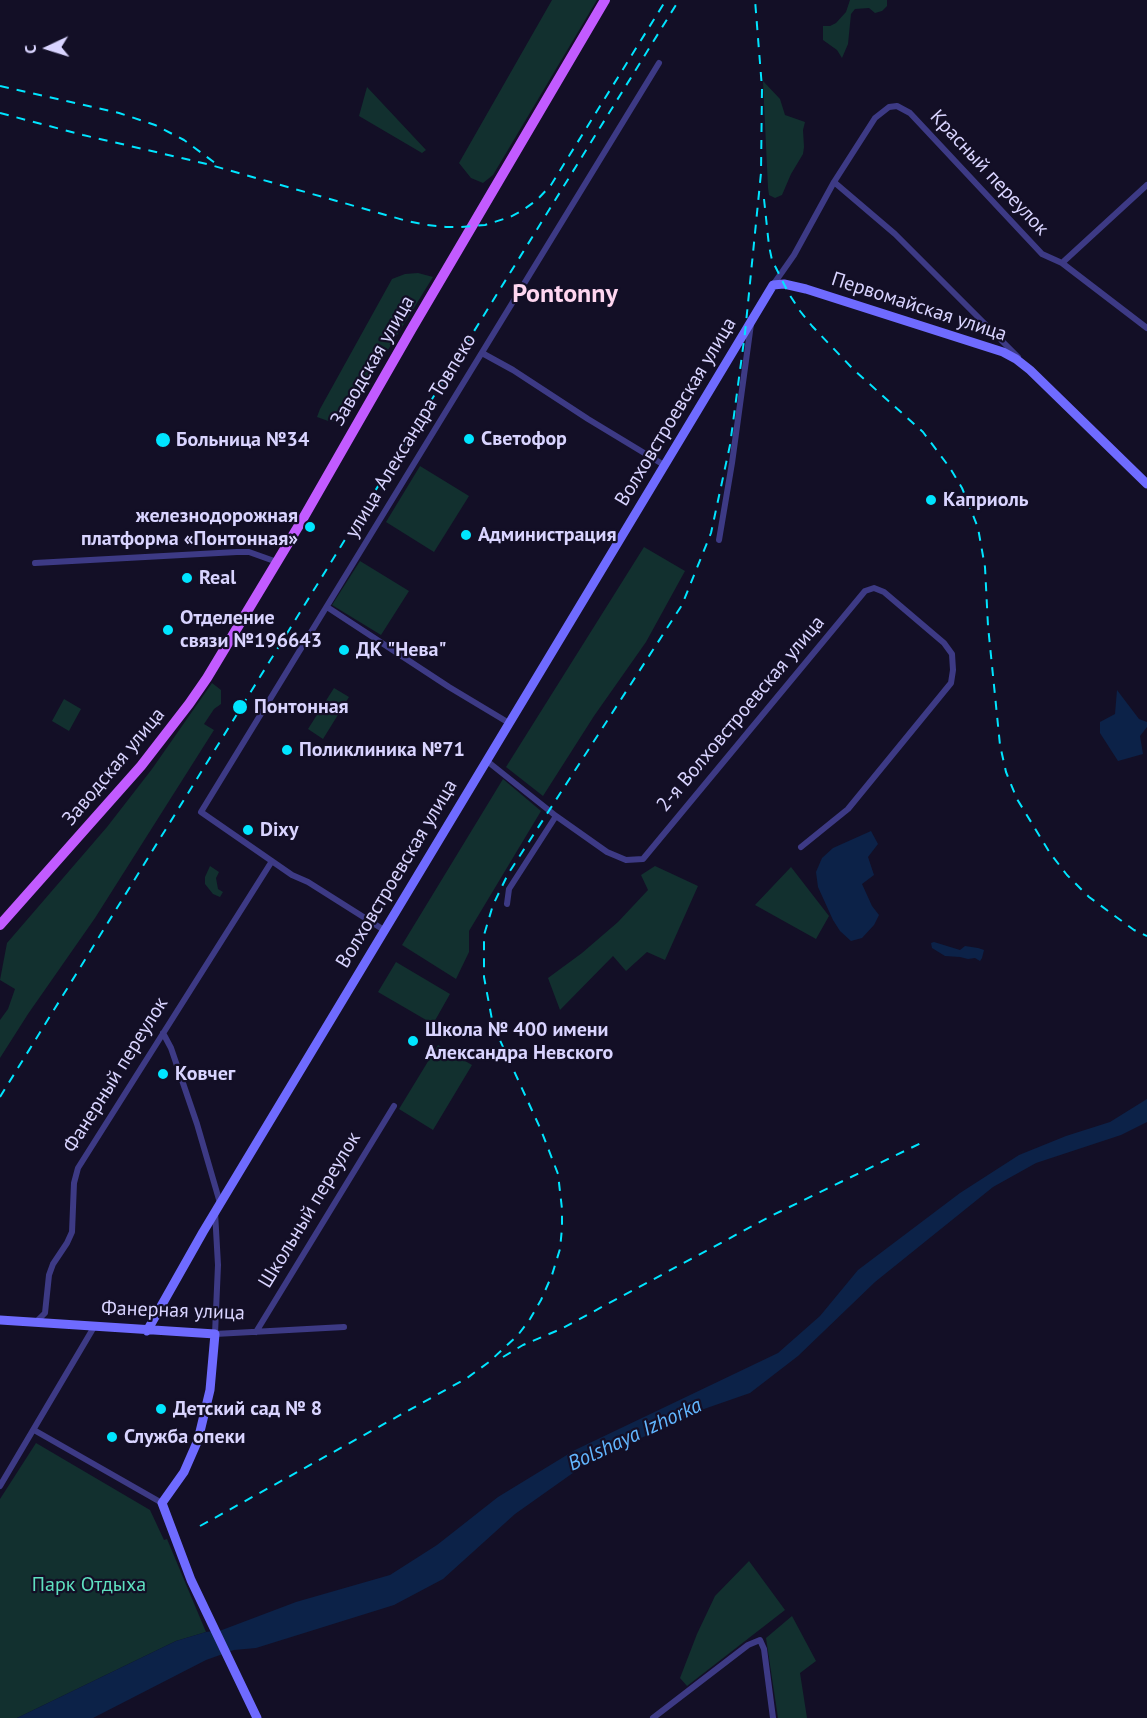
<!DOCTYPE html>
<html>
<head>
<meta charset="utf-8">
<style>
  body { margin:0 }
  #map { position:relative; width:1147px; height:1718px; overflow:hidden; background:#130f26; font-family:"PT Sans",sans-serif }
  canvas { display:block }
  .north { position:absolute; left:18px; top:18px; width:60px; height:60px; -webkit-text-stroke:4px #130f26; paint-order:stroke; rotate:266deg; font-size:16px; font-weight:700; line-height:24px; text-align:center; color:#d9d4ff }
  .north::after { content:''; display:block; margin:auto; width:21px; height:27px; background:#d9d4ff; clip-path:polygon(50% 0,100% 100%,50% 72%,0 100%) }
</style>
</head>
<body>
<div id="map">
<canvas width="1147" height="1718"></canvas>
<div class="north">С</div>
</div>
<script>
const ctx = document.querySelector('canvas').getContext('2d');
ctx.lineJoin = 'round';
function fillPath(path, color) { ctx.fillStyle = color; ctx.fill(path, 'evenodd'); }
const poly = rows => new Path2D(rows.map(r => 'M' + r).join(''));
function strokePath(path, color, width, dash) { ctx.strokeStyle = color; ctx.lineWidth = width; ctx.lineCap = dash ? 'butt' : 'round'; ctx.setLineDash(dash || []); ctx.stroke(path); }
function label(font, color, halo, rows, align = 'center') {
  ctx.font = font + ' "PT Sans",sans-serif'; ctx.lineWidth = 4.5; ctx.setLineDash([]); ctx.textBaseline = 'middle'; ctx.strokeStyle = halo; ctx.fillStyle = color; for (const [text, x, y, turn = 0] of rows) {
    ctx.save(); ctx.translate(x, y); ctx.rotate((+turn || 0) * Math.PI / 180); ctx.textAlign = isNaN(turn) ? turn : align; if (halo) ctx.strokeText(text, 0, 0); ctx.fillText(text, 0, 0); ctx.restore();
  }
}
const green = poly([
  [552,0,597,0,493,175,483,183,471,178,459,163],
  [850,0,887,0,887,6,882,11,875,13,869,8,855,9,851,14,848,44,842,58,837,50,823,40,823,26,830,26,836,23,846,12],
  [763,81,780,99,785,115,805,122,803,130,804,147,803,154,791,174,782,195,775,198,769,195,768,188],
  [367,87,426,150,422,153,359,116],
  [418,273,433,277,349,413,339,421,331,422,317,417,320,409,392,279,405,274],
  [420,466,469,496,434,552,386,522],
  [644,547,685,571,646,642,594,716,543,796,506,767],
  [360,561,409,591,381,635,332,605],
  [212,683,221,690,221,704,214,709,204,724,214,730,95,918,28,1014,0,1058,0,1020,8,1009,15,989,0,980,7,943,107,827,152,769],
  [334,688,349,697,323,739,308,729],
  [64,699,81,709,69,731,52,721],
  [503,779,541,811,469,931,469,952,456,979,402,945],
  [210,866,219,872,216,878,218,889,223,892,220,897,213,894,205,884,205,877],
  [655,866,698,886,665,960,647,952,626,971,613,956,560,1010,548,978,582,953,618,922,648,890,641,875],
  [791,867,829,916,816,939,755,905],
  [396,962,450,994,433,1024,378,992],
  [438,1045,472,1065,433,1130,399,1109],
  [36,1443,150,1510,164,1540,167,1539,206,1632,176,1641,17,1718,0,1718,0,1499],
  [749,1561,785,1610,687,1686,680,1678,697,1634,715,1596],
  [792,1616,816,1661,800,1673,807,1718,778,1718,766,1638]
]);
const water = poly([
  [1117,690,1139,719,1147,722,1147,727,1140,736,1143,754,1118,761,1100,733,1100,722,1115,714],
  [871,831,878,844,868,857,874,875,862,884,872,906,879,915,874,925,862,938,851,941,840,931,833,920,818,887,816,872,822,858,833,848],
  [934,942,960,950,965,946,978,948,984,950,982,958,980,961,975,958,968,959,960,957,945,956,932,948,931,943],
  [1147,1099,1147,1122,1121,1135,1036,1163,993,1187,875,1282,798,1356,750,1393,704,1409,587,1463,515,1514,443,1579,394,1605,256,1648,234,1650,206,1660,93,1718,17,1718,176,1641,206,1632,222,1630,296,1602,390,1575,437,1545,498,1497,575,1450,778,1353,820,1316,858,1270,960,1193,1019,1155,1066,1136,1110,1122]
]);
const street = poly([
  [834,182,895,234,1018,357],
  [1062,263,1147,185],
  [773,285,794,255,834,182,875,118,889,107,897,106,910,113,1042,254,1062,263,1147,328],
  [482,353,513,370,588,419,664,465],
  [719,540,732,463,751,324],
  [35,563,237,552,249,552,277,562],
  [327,607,449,687,509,723],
  [487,761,556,816,607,852,626,860,643,859,865,591,874,588,884,592,944,643,952,654,953,670,951,683,848,809,801,847],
  [507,904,509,889,556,816],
  [384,930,308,882,292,875,201,812,659,63],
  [163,1033,171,1048,197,1124,220,1203],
  [215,1212,218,1265,215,1334,344,1327],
  [35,1323,45,1313,49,1275,53,1264,67,1243,72,1232,74,1183,78,1168,272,861],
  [256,1332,394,1106],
  [34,1430,162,1503],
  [0,1486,94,1327],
  [653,1718,748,1645,760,1640,764,1649,773,1718]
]);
const secondary = poly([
  [0,1320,215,1334,210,1390,198,1440,184,1472,162,1503,191,1580,257,1718],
  [147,1331,203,1232,773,285,784,284,806,289,1003,352,1016,359,1030,370,1147,484]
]);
const primary = poly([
  [0,925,141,766,189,704,207,678,301,522,411,330,605,0]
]);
const rail = poly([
  [0,86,119,113,155,125,184,140,215,163],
  [0,113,83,135,207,164,407,221,427,225,446,227,460,227,485,225,510,217,523,210,537,200,551,185,666,0],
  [764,199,769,246,772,260,789,294,800,311,812,326,854,370,923,432,950,468,962,488,971,510,978,528,985,567,988,626,1000,745,1006,772,1017,799,1050,853,1067,875,1089,897,1134,930,1147,936],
  [0,1097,679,0],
  [503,1357,523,1345,561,1329,771,1216,921,1143],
  [200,1526,467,1378,489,1362,518,1335,530,1319,541,1300,552,1275,560,1249,562,1228,562,1209,558,1174,541,1130,493,1025,484,977,484,935,493,905,508,874,682,605,711,533,730,445,745,333,761,173,762,88,755,0]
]);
const markers = [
  [469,439,6,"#00e5ff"],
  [163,440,8,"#00e5ff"],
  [931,500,6,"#00e5ff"],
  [310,527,6,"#00e5ff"],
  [466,535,6,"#00e5ff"],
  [187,578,6,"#00e5ff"],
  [168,630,6,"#00e5ff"],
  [344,650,6,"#00e5ff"],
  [240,707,8,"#00e5ff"],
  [287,750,6,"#00e5ff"],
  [248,830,6,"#00e5ff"],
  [413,1041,6,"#00e5ff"],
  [163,1074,6,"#00e5ff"],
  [161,1409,6,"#00e5ff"],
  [112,1437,6,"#00e5ff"]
];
const streetNames = [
  ["Красный переулок",989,173,47],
  ["Первомайская улица",919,307,18],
  ["Заводская улица",373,361,-60],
  ["Волховстроевская улица",676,412,-59],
  ["улица Александра Товпеко",411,436,-59],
  ["2-я Волховстроевская улица",741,714,-50],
  ["Заводская улица",114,767,-50],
  ["Волховстроевская улица",397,874,-59],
  ["Фанерный переулок",116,1075,-58],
  ["Школьный переулок",310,1210,-59],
  ["Фанерная улица",173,1311,2]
];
const poiNames = [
  ["Светофор",481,439],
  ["Больница №34",176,440],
  ["Каприоль",943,500],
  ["железнодорожная",298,516,"right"],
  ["платформа «Понтонная»",298,539,"right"],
  ["Администрация",478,535],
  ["Real",199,578],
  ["Отделение",180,618],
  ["связи №196643",180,641],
  ["ДК \"Нева\"",356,650],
  ["Понтонная",254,707],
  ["Поликлиника №71",299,750],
  ["Dixy",260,830],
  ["Школа № 400 имени",425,1030],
  ["Александра Невского",425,1053],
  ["Ковчег",175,1074],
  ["Детский сад № 8",173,1409],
  ["Служба опеки",124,1437]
];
const parkNames = [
  ["Парк Отдыха",89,1585]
];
const waterNames = [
  ["Bolshaya Izhorka",635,1435,-25]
];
const districtNames = [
  ["Pontonny",565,295]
];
fillPath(green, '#12302f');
fillPath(water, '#0c2248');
strokePath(street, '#3d3a85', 6);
strokePath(secondary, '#6f6bff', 9);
strokePath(primary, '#c25bff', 10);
strokePath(rail, '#00e5ff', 2, [9, 8]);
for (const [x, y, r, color] of markers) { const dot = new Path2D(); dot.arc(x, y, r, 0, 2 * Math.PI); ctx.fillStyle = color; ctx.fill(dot); strokePath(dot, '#130f26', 2); }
label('20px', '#d9d4ff', '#130f26', streetNames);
label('bold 20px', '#d9d4ff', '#130f26', poiNames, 'left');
label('20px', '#5fe0c0', '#130f26', parkNames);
label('italic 21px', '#62b6ff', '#130f26', waterNames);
label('bold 26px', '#ffd6f0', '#130f26', districtNames);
</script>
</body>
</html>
